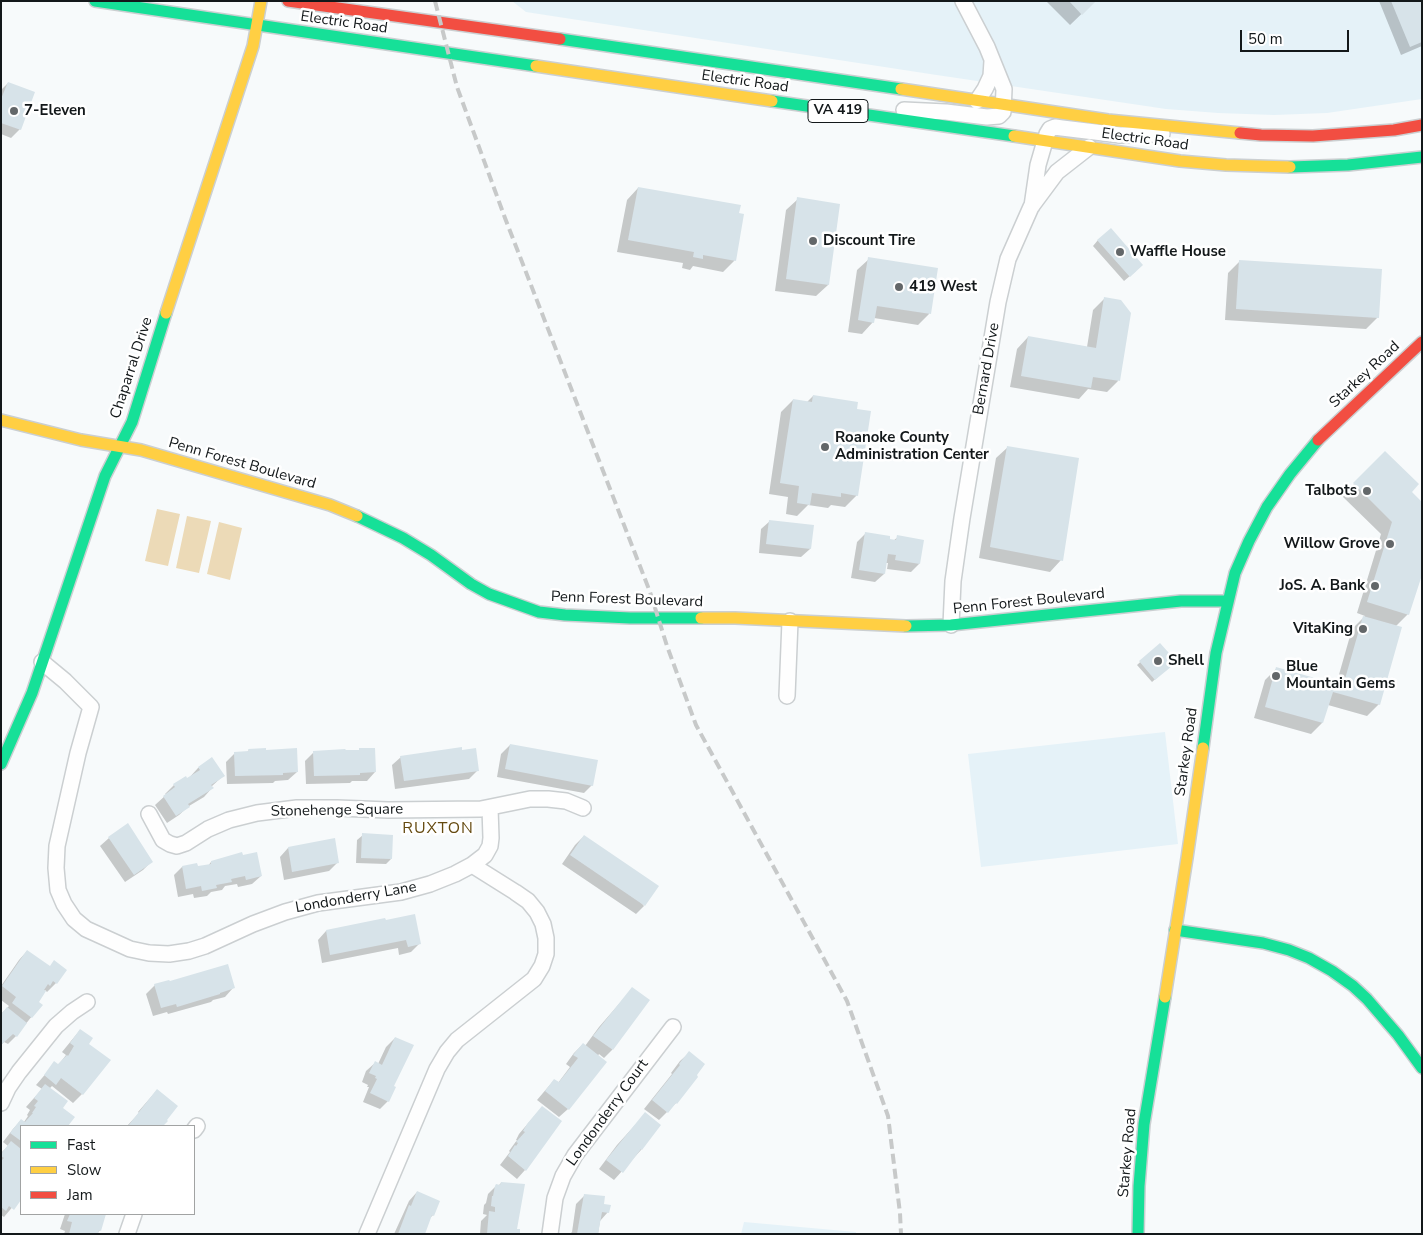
<!DOCTYPE html>
<html>
<head>
<meta charset="utf-8">
<style>
  body { margin:0 }
  #map { position:relative; width:1423px; height:1235px; overflow:hidden; background:#f7fafb; font-family:"Nunito Sans",sans-serif }
  canvas { display:block }
  .frame { position:absolute; inset:0; border:2px solid #13181a; pointer-events:none }
  .legend { position:absolute; left:20px; top:1125px; width:175px; height:90px; box-sizing:border-box; background:#fff; border:1px solid #a1a3a3; margin:0; padding:6px 9px; list-style:none; font-size:15px; color:#13181a }
  .legend li { display:flex; align-items:center; gap:10px; height:25px }
  .legend b { width:25px; border:1px solid #a1a3a3 }
  .scale { position:absolute; left:1240px; top:30px; width:109px; height:22px; box-sizing:border-box; border:2px solid #13181a; border-top:0; padding-left:6px; font-size:15px; line-height:18px; white-space:nowrap; color:#13181a; -webkit-text-stroke:4px #fff; paint-order:stroke }
</style>
</head>
<body>
<div id="map">
<canvas width="1423" height="1235"></canvas>
<div class="frame"></div>
<ul class="legend">
<li><b style="height:6px;background:#16e098"></b>Fast</li>
<li><b style="height:6px;background:#ffcf43"></b>Slow</li>
<li><b style="height:6px;background:#f24e42"></b>Jam</li>
</ul>
<div class="scale">50 m</div>
</div>
<script>
const ctx = document.querySelector('canvas').getContext('2d');
ctx.lineJoin = 'round';
function fillPath(path, color) { ctx.fillStyle = color; ctx.fill(path, 'evenodd'); }
const poly = rows => new Path2D(rows.map(r => 'M' + r).join(''));
function strokePath(path, color, width, dash) { ctx.strokeStyle = color; ctx.lineWidth = width; ctx.lineCap = dash ? 'butt' : 'round'; ctx.setLineDash(dash || []); ctx.stroke(path); }
function label(font, color, halo, rows, align = 'center') {
  ctx.font = font + ' "Nunito Sans",sans-serif'; ctx.lineWidth = 5; ctx.setLineDash([]); ctx.textBaseline = 'middle'; ctx.strokeStyle = halo; ctx.fillStyle = color; for (const [text, x, y, turn = 0] of rows) {
    ctx.save(); ctx.translate(x, y); ctx.rotate((+turn || 0) * Math.PI / 180); ctx.textAlign = isNaN(turn) ? turn : align; if (halo) ctx.strokeText(text, 0, 0); ctx.fillText(text, 0, 0); ctx.restore();
  }
}
const built = poly([
  [512,1,1422,1,1422,99,1327,113,1274,115,1218,113,1166,109,930,74,526,12],
  [1165,732,1178,844,981,867,968,754],
  [744,1222,856,1232,856,1234,741,1234]
]);
const green = poly([
  [157,509,180,514,168,566,145,561],
  [187,516,211,521,199,573,176,568],
  [219,522,242,528,230,580,207,574]
]);
const shadow = poly([
  [1046,1,1095,1,1070,25],
  [1379,1,1422,1,1422,46,1401,55],
  [8,83,20,129,11,138,1,134,1,90],
  [638,188,735,260,723,272,693,266,690,270,682,268,683,263,617,252,627,200],
  [798,199,839,205,828,285,816,296,775,291,786,210],
  [1098,240,1136,271,1124,281,1093,246],
  [869,259,936,269,929,314,918,325,874,318,873,322,862,334,848,332,857,270],
  [1240,261,1378,317,1366,329,1225,320,1228,273],
  [1105,298,1118,381,1107,392,1088,389,1079,399,1010,387,1017,349,1028,337,1087,347,1093,310],
  [813,396,857,495,845,507,831,505,828,508,808,505,797,516,786,514,788,497,769,494,781,412,793,400,807,402],
  [1008,447,1061,560,1050,572,979,558,996,458],
  [1385,453,1410,492,1408,614,1396,626,1379,704,1367,716,1328,705,1322,723,1311,734,1254,718,1265,680,1276,669,1336,685,1352,629,1365,616,1357,613,1381,534,1342,496],
  [770,521,812,526,810,549,801,557,759,553,761,529],
  [866,533,893,541,898,537,923,541,919,564,911,572,887,569,888,563,885,563,884,574,875,582,851,578,857,542],
  [1160,644,1175,662,1152,682,1137,665],
  [510,745,592,785,584,793,497,777,501,754],
  [249,750,297,772,288,780,275,781,273,783,227,784,226,762,235,753,246,753],
  [461,751,477,771,469,779,395,789,392,765,401,757],
  [313,753,375,772,367,781,352,781,350,783,306,784,305,761],
  [212,759,223,776,211,787,212,788,204,797,189,806,179,815,167,823,155,805,166,795,165,794,174,785,185,777,187,780,198,768],
  [363,835,391,859,386,864,356,863,357,840],
  [584,836,644,906,636,914,562,864,575,845],
  [109,838,152,861,143,870,125,882,100,846],
  [288,848,338,862,329,871,284,880,280,857],
  [211,862,261,876,252,884,238,887,237,884,225,886,222,890,211,892,207,896,194,898,193,894,178,897,174,875,182,867,197,868,208,866],
  [384,919,419,944,411,952,399,955,398,948,322,963,318,940,326,931],
  [27,951,49,967,66,970,56,983,47,992,45,990,37,1002,41,1005,16,1036,8,1044,4,1042,1,1045,1,1014,9,1006,1,1000,1,986,19,960],
  [155,985,233,988,225,997,213,1000,211,1002,168,1014,167,1012,153,1016,146,994],
  [632,989,612,1050,604,1058,599,1054,568,1109,559,1117,537,1100,554,1080,558,1083,570,1067,566,1064,574,1053,583,1044,585,1046,599,1027],
  [80,1030,88,1044,82,1094,73,1103,52,1086,49,1089,61,1108,73,1117,66,1126,21,1126,21,1197,4,1217,1,1215,1,1153,8,1146,3,1142,13,1129,21,1120,24,1122,28,1116,27,1115,30,1110,26,1107,42,1089,36,1085,55,1063,58,1065,63,1059,66,1055,62,1052],
  [395,1038,392,1087,388,1101,380,1109,363,1102,369,1087,367,1087,368,1085,362,1082,366,1071,375,1063,378,1064,386,1047],
  [689,1053,676,1103,659,1120,644,1109,672,1074,671,1073,680,1061],
  [157,1090,166,1121,162,1126,127,1126,139,1113,138,1112],
  [542,1107,525,1170,517,1179,500,1165,510,1152,509,1151,517,1140,516,1140,519,1134],
  [645,1114,660,1125,641,1150,614,1180,599,1169,617,1145],
  [501,1183,516,1230,518,1234,480,1234,481,1221,487,1215,483,1214,484,1205,486,1203,488,1194,496,1186,498,1186],
  [417,1192,433,1215,430,1218,423,1234,394,1234,409,1201],
  [585,1195,603,1205,608,1212,600,1221,598,1234,570,1234,572,1232,576,1204],
  [65,1214,104,1214,100,1230,97,1234,64,1234,65,1231,60,1229]
]);
const building = poly([
  [1069,1,1096,1,1082,15],
  [1391,1,1422,1,1422,42,1410,47],
  [8,82,35,92,21,130,1,123,1,99],
  [638,187,741,205,739,213,744,214,736,261,703,255,703,259,693,257,694,252,628,240],
  [797,197,840,204,829,285,786,279],
  [1111,228,1143,265,1130,277,1097,240],
  [868,257,938,268,931,314,877,306,874,323,858,320],
  [1239,260,1382,269,1379,318,1236,309],
  [1104,297,1121,300,1131,313,1120,381,1093,377,1091,388,1021,376,1028,336,1096,348],
  [813,395,858,402,857,409,871,411,858,496,841,493,841,497,812,493,810,505,797,503,799,486,780,483,793,399,812,402],
  [1007,446,1079,458,1063,561,990,547],
  [1385,451,1419,484,1412,492,1422,502,1422,575,1409,615,1367,602,1392,522,1353,483],
  [769,520,814,525,811,549,766,544],
  [865,532,890,536,890,539,896,540,897,535,924,540,920,564,895,560,896,555,888,554,885,574,859,570],
  [1363,616,1402,627,1380,705,1333,692,1323,723,1265,707,1276,667,1343,686],
  [1160,643,1177,662,1155,680,1139,661],
  [510,744,598,760,593,786,505,769],
  [462,747,462,750,476,748,479,771,404,781,400,756],
  [266,748,266,750,297,748,298,772,283,773,283,775,235,776,234,752,249,751,248,749],
  [359,748,375,748,376,772,360,773,360,775,314,776,313,751,345,749,346,750,359,750],
  [212,757,225,776,211,785,214,788,188,804,190,807,176,816,163,796,175,787,173,784,186,776,187,778,200,770,198,767],
  [128,823,153,862,134,875,108,837],
  [362,833,393,835,392,859,361,858],
  [584,835,659,886,645,906,570,855],
  [335,838,339,863,292,872,288,847],
  [242,852,243,855,257,852,262,876,246,880,245,876,231,879,232,882,216,885,217,888,202,891,201,886,186,889,182,866,197,863,198,866,211,864,211,861],
  [415,914,421,944,408,947,406,940,330,955,326,930,385,918,386,920],
  [27,950,50,966,54,960,67,970,57,984,53,981,50,986,48,984,44,990,46,991,39,1002,43,1005,32,1018,12,1003,16,997,2,986],
  [228,964,235,988,220,993,220,994,177,1007,176,1004,161,1008,154,984,169,980,170,981],
  [632,987,650,1000,613,1050,593,1036],
  [7,1007,27,1023,17,1037,13,1034,1,1045,1,1013,2,1013],
  [80,1029,93,1038,89,1044,111,1060,83,1095,61,1078,56,1085,44,1075,54,1061,58,1064,67,1055,68,1056,74,1046,70,1043],
  [395,1037,414,1045,394,1086,396,1087,389,1102,370,1093,377,1079,375,1078,376,1076,369,1073,375,1061,382,1065],
  [583,1043,607,1062,569,1110,545,1091,554,1079,559,1082,578,1058,573,1055],
  [689,1051,705,1064,697,1075,698,1077,677,1104,676,1103,668,1113,652,1100,680,1065,679,1064],
  [45,1084,68,1101,63,1108,75,1117,68,1126,21,1126,21,1141,10,1133,21,1119,25,1122,33,1113,32,1113,36,1107,34,1106,38,1101,34,1098],
  [157,1089,178,1106,167,1120,168,1121,163,1126,128,1126],
  [542,1106,562,1121,526,1171,508,1156,515,1145,516,1146,518,1143,516,1142,525,1132,523,1131,527,1124],
  [645,1112,661,1125,642,1150,641,1149,623,1173,606,1160],
  [11,1141,21,1149,21,1200,14,1210,9,1206,6,1211,1,1207,1,1161,4,1158,1,1156,1,1154],
  [501,1182,525,1184,517,1229,520,1229,520,1234,487,1234,489,1211,495,1212,495,1207,491,1206,492,1196,493,1196,495,1186,496,1184,500,1185],
  [417,1191,440,1201,434,1216,432,1215,425,1234,398,1234,409,1205,411,1206],
  [584,1194,605,1196,604,1204,611,1205,609,1213,602,1212,598,1234,577,1234],
  [70,1214,106,1214,101,1231,99,1230,98,1234,69,1234,72,1222,67,1221]
]);
const street = poly([
  [977,101,985,89,991,76,992,61],
  [904,110,946,112,987,117,999,116,1003,112,1004,89,987,47,963,1],
  [1032,206,1038,165,1047,134,1050,129,1055,127,1062,128,1120,135,1162,134],
  [951,625,953,581,962,518,998,302,1008,259,1031,207,1057,172,1089,147],
  [42,662,65,681,91,707,78,753,57,846,56,868,58,890,64,904,74,919,86,929,130,949,149,953,169,954,189,951,205,946,253,924,285,912,318,903,401,892,430,884,455,874,472,865,515,892,528,901,537,912,543,924,546,938,546,954,542,966,534,979,457,1040,447,1052,437,1069,367,1234],
  [787,696,790,621],
  [149,814,163,840,170,844,177,846,186,843,208,829,229,820,257,813,297,808,337,808,388,810,481,809,530,799,548,799,566,801,583,808],
  [472,865,485,855,490,846,491,838,490,808],
  [1,1103,8,1088,19,1072,56,1026,72,1012,87,1002],
  [194,1130,197,1126],
  [127,1234,134,1214],
  [550,1234,555,1198,563,1176,575,1155,673,1027]
]);
const fast = poly([
  [95,1,536,66],
  [560,39,901,89],
  [772,101,1014,136],
  [1290,167,1348,165,1422,157],
  [357,516,403,538,431,555,471,584,489,594,539,612,565,615,630,618,701,618],
  [906,626,951,625,1181,601,1228,601],
  [1203,748,1216,653,1235,573,1249,541,1267,507,1290,474,1318,440],
  [1,764,32,693,105,476,132,422,166,313],
  [1175,930,1263,943,1289,950,1309,958,1332,971,1353,986,1367,999,1398,1035,1422,1068],
  [1138,1234,1139,1186,1144,1124,1165,997]
]);
const slow = poly([
  [536,66,772,101],
  [901,89,1108,120,1240,133],
  [1014,136,1180,161,1226,165,1290,167],
  [166,313,253,46,261,1],
  [1,420,81,440,141,450,330,505,357,516],
  [701,618,735,618,906,626],
  [1165,997,1187,858,1203,748]
]);
const jam = poly([
  [288,1,560,39],
  [1240,133,1261,135,1313,136,1394,130,1422,125],
  [1318,440,1422,342]
]);
const rail = poly([
  [435,1,457,87,505,218,650,592,667,646,696,725,847,1001,888,1116,900,1213,901,1234]
]);
const markers = [
  [14,111,5,"#636769"],
  [813,241,5,"#636769"],
  [1120,252,5,"#636769"],
  [899,287,5,"#636769"],
  [825,447,5,"#636769"],
  [1367,491,5,"#636769"],
  [1390,544,5,"#636769"],
  [1375,586,5,"#636769"],
  [1363,629,5,"#636769"],
  [1158,661,5,"#636769"],
  [1276,676,5,"#636769"]
];
const shields = [
  [838,111,60]
];
const shieldNames = [
  ["VA 419",838,111]
];
const streetNames = [
  ["Electric Road",344,23,8],
  ["Electric Road",745,82,8],
  ["Electric Road",1145,140,8],
  ["Chaparral Drive",132,368,-72],
  ["Bernard Drive",987,369,-80],
  ["Starkey Road",1365,375,-43],
  ["Penn Forest Boulevard",242,464,16],
  ["Penn Forest Boulevard",627,600,2],
  ["Penn Forest Boulevard",1029,602,-6],
  ["Starkey Road",1187,752,-82],
  ["Stonehenge Square",337,811,-1],
  ["Londonderry Lane",356,898,-10],
  ["Londonderry Court",608,1113,-54],
  ["Starkey Road",1128,1153,-85]
];
const poiNames = [
  ["7-Eleven",24,111],
  ["Discount Tire",823,241],
  ["Waffle House",1130,252],
  ["419 West",909,287],
  ["Roanoke County",835,438],
  ["Administration Center",835,455],
  ["Talbots",1357,491,"right"],
  ["Willow Grove",1380,544,"right"],
  ["JoS. A. Bank",1365,586,"right"],
  ["VitaKing",1353,629,"right"],
  ["Shell",1168,661],
  ["Blue",1286,667],
  ["Mountain Gems",1286,684]
];
const neighbourhoodNames = [
  ["RUXTON",438,829]
];
fillPath(built, '#e5f2f8');
fillPath(green, '#ecdab7');
fillPath(shadow, '#0003');
fillPath(building, '#d7e3e9');
strokePath(street, '#cbcfd1', 18);
strokePath(fast, '#cbcfd1', 14);
strokePath(slow, '#cbcfd1', 14);
strokePath(jam, '#cbcfd1', 14);
strokePath(street, '#fefefe', 15);
strokePath(fast, '#16e098', 11);
strokePath(slow, '#ffcf43', 11);
strokePath(jam, '#f24e42', 11);
strokePath(rail, '#c7c9c9', 4, [10, 5]);
for (const [x, y, r, color] of markers) { const dot = new Path2D(); dot.arc(x, y, r, 0, 2 * Math.PI); ctx.fillStyle = color; ctx.fill(dot); strokePath(dot, '#fff', 2); }
for (const [x, y, w] of shields) { const box = new Path2D(); box.roundRect(x - w / 2, y - 11.5, w, 23, 4); ctx.fillStyle = '#fff'; ctx.fill(box); strokePath(box, '#13181a', 1); }
label('bold 14px', '#13181a', null, shieldNames);
label('15px', '#13181a', '#fff', streetNames);
label('bold 15px', '#13181a', '#fff', poiNames, 'left');
ctx.letterSpacing = '1px';
label('16px', '#654a10', '#fff', neighbourhoodNames);
ctx.letterSpacing = '0px';
</script>
</body>
</html>
